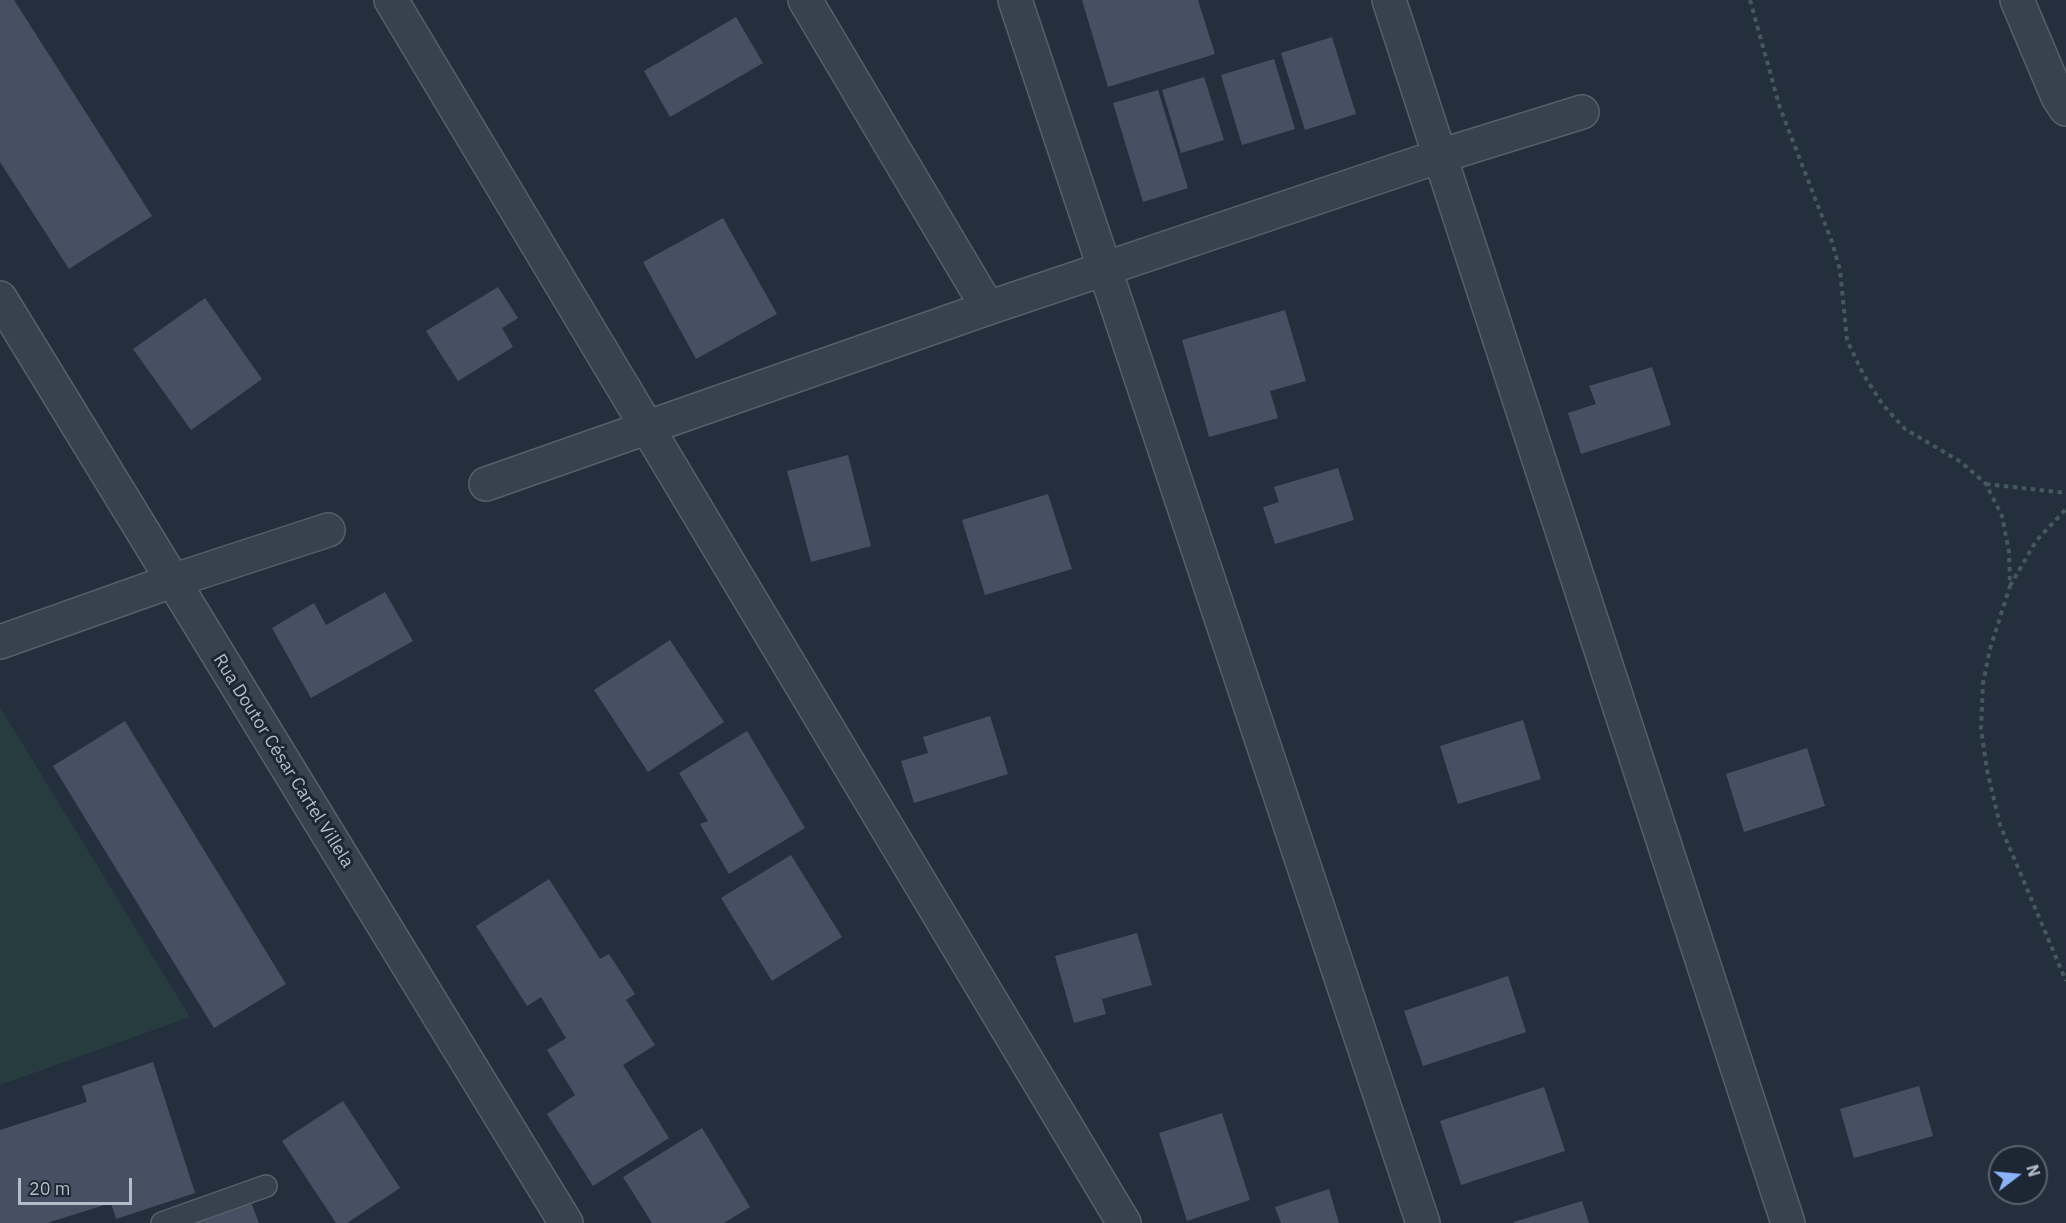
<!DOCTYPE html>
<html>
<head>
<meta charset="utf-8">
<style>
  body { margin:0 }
  #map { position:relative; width:2066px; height:1223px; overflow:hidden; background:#242f3e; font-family:"IBM Plex Sans",sans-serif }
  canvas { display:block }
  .north { position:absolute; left:1988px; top:1145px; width:60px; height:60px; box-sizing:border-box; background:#1d2633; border:2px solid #59626f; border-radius:50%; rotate:74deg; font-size:16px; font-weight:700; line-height:24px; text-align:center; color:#b4bcc9 }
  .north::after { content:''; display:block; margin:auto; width:21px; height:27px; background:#8ab4f8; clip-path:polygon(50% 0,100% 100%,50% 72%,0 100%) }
  .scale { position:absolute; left:18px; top:1178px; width:114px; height:27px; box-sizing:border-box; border:3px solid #b4bcc9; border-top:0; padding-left:8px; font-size:18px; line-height:21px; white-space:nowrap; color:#b4bcc9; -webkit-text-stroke:4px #1d2633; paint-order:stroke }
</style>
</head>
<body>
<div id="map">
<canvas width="2066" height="1223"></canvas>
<div class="north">N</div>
<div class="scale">20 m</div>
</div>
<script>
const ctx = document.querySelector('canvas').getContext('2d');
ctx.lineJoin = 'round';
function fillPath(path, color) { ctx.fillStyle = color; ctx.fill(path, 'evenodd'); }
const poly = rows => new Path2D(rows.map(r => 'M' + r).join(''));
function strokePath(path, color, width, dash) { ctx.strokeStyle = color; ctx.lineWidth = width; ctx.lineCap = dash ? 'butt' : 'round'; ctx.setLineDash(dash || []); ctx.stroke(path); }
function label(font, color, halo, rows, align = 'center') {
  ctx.font = font + ' "IBM Plex Sans",sans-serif'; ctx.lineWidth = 6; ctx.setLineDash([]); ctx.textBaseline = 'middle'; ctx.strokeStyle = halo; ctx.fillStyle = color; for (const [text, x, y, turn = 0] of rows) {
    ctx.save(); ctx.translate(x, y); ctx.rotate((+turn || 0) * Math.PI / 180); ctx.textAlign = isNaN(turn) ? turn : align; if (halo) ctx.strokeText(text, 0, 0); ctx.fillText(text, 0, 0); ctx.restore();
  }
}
const green = poly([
  [0,707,190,1017,0,1085]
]);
const building = poly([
  [0,0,14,0,152,216,69,269,0,162],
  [1082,0,1198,0,1215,54,1108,87],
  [736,17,763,63,670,117,644,71],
  [1332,37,1356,114,1305,130,1281,53],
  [1274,59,1295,129,1242,145,1221,75],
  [1204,77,1224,140,1181,153,1162,90],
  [1158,90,1188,188,1143,202,1113,103],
  [723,218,777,314,696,359,643,262],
  [498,287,518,318,502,328,513,347,458,381,426,331],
  [205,298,262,379,191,430,133,349],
  [1285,310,1306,381,1270,391,1278,418,1209,437,1182,340],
  [1652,367,1671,425,1581,454,1568,413,1596,404,1589,386],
  [848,455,871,546,811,562,787,471],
  [1338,468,1354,520,1275,544,1263,507,1279,502,1274,487],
  [1048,494,1072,569,985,595,962,520],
  [385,592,413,641,311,698,272,628,314,603,326,625],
  [670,640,724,722,648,772,594,690],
  [990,716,1008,774,914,803,901,761,928,753,923,737],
  [1523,720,1541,779,1458,804,1440,746],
  [125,721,286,984,214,1028,53,766],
  [747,731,805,828,729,874,700,824,708,821,679,773],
  [1807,748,1825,806,1744,832,1726,774],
  [791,855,842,937,772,981,721,898],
  [549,879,600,959,609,954,635,994,626,1000,655,1045,623,1065,669,1138,593,1186,547,1114,575,1095,547,1050,566,1038,541,997,527,1006,476,926],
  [1137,933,1152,985,1102,999,1106,1014,1074,1023,1055,956],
  [1508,976,1526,1032,1423,1066,1404,1011],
  [153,1062,195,1193,116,1219,111,1203,47,1223,0,1223,0,1130,87,1102,82,1086],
  [1919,1086,1933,1136,1854,1158,1840,1109],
  [1544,1087,1565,1151,1461,1185,1440,1121],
  [343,1101,400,1188,347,1223,336,1223,282,1141],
  [1222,1113,1250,1200,1187,1221,1159,1133],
  [702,1128,750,1207,724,1223,652,1223,623,1177],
  [1329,1189,1339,1223,1281,1223,1275,1207],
  [249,1197,259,1223,176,1223],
  [1582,1201,1589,1223,1514,1223,1514,1222]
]);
const path = poly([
  [1750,0,1780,108,1832,242,1840,270,1847,340,1863,374,1883,405,1905,429,1961,462,1986,484,2002,516,2009,552,2010,586,1990,649,1983,683,1981,729,1987,770,2000,825,2066,981],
  [1986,484,2066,493],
  [2010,586,2036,541,2066,509]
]);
const service = poly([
  [162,1223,266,1186]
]);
const minor = poly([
  [391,0,1124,1223],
  [805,0,988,308],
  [1015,0,1423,1223],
  [1389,0,1788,1223],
  [2017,0,2058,97,2066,109],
  [0,298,566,1223],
  [486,484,988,308,1440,156,1582,112],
  [0,642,172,581,328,530]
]);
const streetNames = [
  ["Rua Doutor César Cartel Villela",283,761,58]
];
fillPath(green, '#263c3f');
fillPath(building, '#455162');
strokePath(service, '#565f6c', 24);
strokePath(minor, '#565f6c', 36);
strokePath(path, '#44595c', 4, [4.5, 4.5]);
strokePath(service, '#38414e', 21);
strokePath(minor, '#38414e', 33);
label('18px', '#b4bcc9', '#1d2633', streetNames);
</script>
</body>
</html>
